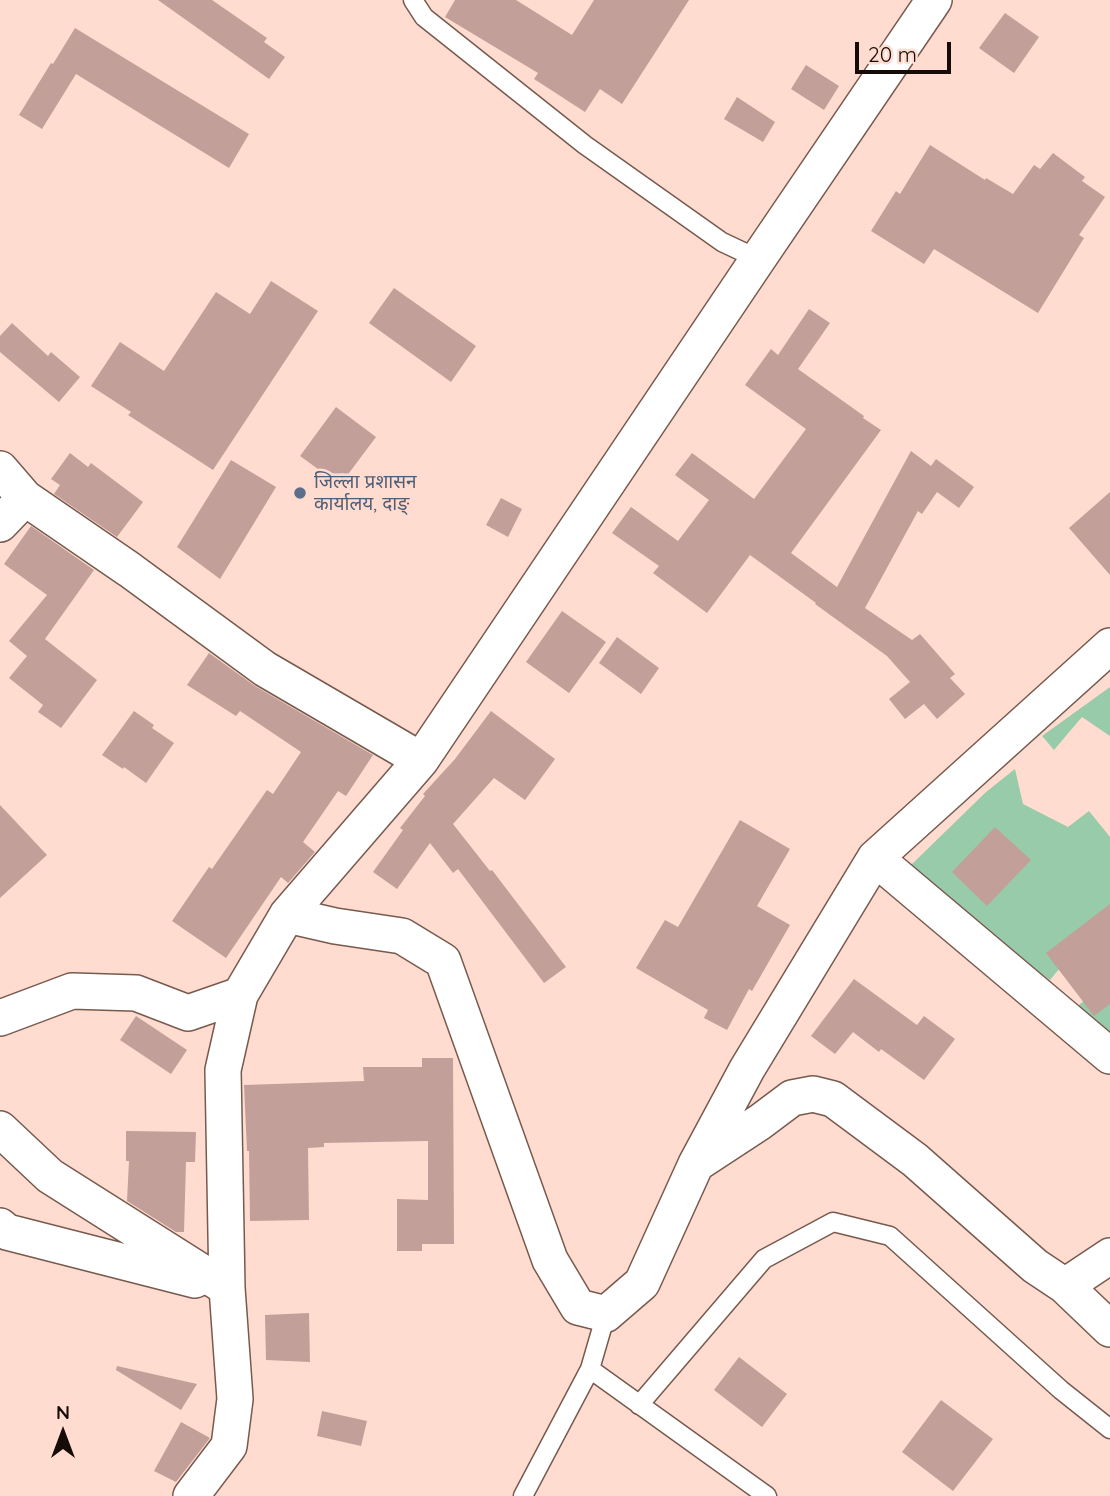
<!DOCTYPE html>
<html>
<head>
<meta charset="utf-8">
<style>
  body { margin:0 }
  #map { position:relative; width:1110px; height:1496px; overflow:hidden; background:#ffdccf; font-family:Quicksand,sans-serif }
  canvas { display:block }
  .north { position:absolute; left:28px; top:1398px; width:70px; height:70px; -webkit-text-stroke:5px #ffdccf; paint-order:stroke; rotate:0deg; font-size:19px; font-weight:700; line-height:28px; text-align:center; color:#150b07 }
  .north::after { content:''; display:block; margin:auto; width:24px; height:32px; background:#150b07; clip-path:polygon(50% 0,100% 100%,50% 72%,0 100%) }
  .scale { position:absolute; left:855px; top:42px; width:96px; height:32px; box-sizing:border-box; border:4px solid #150b07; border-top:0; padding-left:9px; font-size:21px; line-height:24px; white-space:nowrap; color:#150b07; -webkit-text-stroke:5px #ffdccf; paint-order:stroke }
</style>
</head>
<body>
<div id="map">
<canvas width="1110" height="1496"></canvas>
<div class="north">N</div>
<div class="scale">20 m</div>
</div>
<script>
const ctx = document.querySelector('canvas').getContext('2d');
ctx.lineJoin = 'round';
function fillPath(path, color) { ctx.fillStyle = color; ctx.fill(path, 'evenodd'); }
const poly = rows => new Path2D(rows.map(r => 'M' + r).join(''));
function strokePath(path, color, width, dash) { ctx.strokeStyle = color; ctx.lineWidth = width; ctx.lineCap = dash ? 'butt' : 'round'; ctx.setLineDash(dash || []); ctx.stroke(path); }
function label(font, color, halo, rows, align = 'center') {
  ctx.font = font + ' Quicksand,"Noto Sans Devanagari",sans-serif'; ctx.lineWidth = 5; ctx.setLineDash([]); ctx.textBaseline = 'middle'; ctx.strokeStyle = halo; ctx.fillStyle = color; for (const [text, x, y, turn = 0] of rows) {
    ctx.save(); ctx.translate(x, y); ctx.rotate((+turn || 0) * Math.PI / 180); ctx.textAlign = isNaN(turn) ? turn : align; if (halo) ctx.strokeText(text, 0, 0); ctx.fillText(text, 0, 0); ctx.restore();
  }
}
const green = poly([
  [1110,687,1110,736,1082,717,1054,750,1042,736],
  [1015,769,1023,804,1068,827,1089,811,1110,837,1110,916,1086,936,1050,980,1029,966,958,911,911,865,986,792],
  [1110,977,1110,1034,1078,1006]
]);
const building = poly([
  [158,0,212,0,267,38,264,42,285,57,269,79],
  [455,0,516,0,572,35,594,0,689,0,622,104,600,89,585,112,534,79,538,73,445,17],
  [1005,13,1039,37,1014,73,979,48],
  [75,28,249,134,229,168,76,74,42,129,19,115,51,63,53,64],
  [806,65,839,86,824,110,791,89],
  [737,97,775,122,763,142,724,119],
  [930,145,985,180,986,178,1013,194,1034,165,1040,169,1053,153,1085,177,1082,181,1105,197,1079,235,1084,238,1038,313,934,249,924,264,871,231,896,191,900,194],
  [271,281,318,311,213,470,128,415,131,412,91,386,120,342,164,371,216,292,250,314],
  [394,288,476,346,451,382,369,323],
  [809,309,830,323,798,369,864,416,863,418,881,430,791,553,837,587,911,451,931,466,936,459,974,487,959,508,937,492,922,514,918,511,865,608,912,640,920,634,955,674,950,678,965,694,937,719,924,704,905,719,889,699,910,682,887,656,815,604,816,603,750,555,707,613,653,573,659,566,612,533,631,507,678,541,709,500,675,475,692,453,754,499,806,429,745,385,771,349,778,355],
  [12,323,48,356,51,352,80,377,59,402,0,352,0,336],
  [336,407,376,437,340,485,300,456],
  [70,453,88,467,91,463,143,502,117,537,54,494,60,485,51,479],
  [231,460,276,487,220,579,177,547],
  [1110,492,1110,575,1069,528],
  [501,498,522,509,508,537,486,525],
  [31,526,94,570,45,639,97,680,61,728,38,712,43,705,9,678,27,656,9,641,47,595,4,564],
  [562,611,606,642,569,693,526,662],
  [617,637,659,668,641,694,599,663],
  [209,653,255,686,373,755,346,796,338,791,303,842,315,852,288,883,281,877,226,958,172,921,209,867,212,869,267,790,273,794,301,752,240,711,236,716,187,685],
  [134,711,154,725,152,728,174,743,146,783,124,767,123,769,102,755],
  [491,711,555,759,525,800,494,778,453,824,490,871,492,870,566,967,544,983,458,869,453,873,430,843,397,889,373,872,403,830,400,828,425,796,423,794,455,759],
  [0,805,47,855,0,898],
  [740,820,790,849,757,906,790,925,752,991,749,989,727,1030,704,1018,708,1010,636,968,665,920,678,927],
  [995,827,1031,860,987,906,952,872],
  [1110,904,1110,1004,1094,1016,1046,953],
  [854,979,917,1025,924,1016,955,1039,924,1080,881,1049,879,1052,853,1032,835,1054,811,1036],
  [136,1016,187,1050,171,1074,120,1040],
  [422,1058,453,1058,454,1244,422,1244,422,1251,397,1251,397,1199,428,1200,428,1141,324,1143,324,1147,308,1148,309,1220,250,1221,249,1151,247,1151,244,1085,364,1081,363,1067,422,1067],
  [126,1131,196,1132,195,1162,186,1162,184,1232,176,1232,127,1201,129,1161,126,1161],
  [309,1313,310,1362,266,1360,265,1315],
  [739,1357,787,1394,762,1427,714,1390],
  [117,1366,197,1384,181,1410,116,1370],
  [941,1400,993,1439,953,1491,902,1452],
  [322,1411,367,1421,361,1446,317,1436],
  [181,1422,210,1438,176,1482,154,1471]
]);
const service = poly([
  [413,0,424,17,585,145,722,242,758,259],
  [606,1314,590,1369,767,1496],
  [639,1405,764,1259,833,1222,890,1236,1061,1390,1110,1429],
  [523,1496,590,1369]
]);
const minor = poly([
  [0,469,25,498,130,570,265,669,421,760],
  [0,524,25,498],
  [875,858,1110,1056],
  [287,915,335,926,402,936,443,961,550,1260,578,1307,606,1314,642,1283,696,1164,747,1069,875,858,1110,646],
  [0,1018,72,991,136,993,188,1013,240,995],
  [0,1129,50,1176,227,1288],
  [699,1162,760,1122,792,1098,813,1094,833,1099,915,1160,1035,1266,1065,1286,1110,1256],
  [0,1226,7,1232,195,1280],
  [1065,1286,1110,1329],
  [191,1496,229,1446,235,1399,227,1288,223,1070,240,995,287,915,421,760,758,259,934,0]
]);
const markers = [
  [300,493,7,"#5c6f8a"]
];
const serviceNames = [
  ["जिल्ला प्रशासन",314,482],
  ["कार्यालय, दाङ्",314,504]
];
fillPath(green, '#98cbaa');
fillPath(building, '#c29f98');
strokePath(service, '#775a4e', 21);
strokePath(minor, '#775a4e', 38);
strokePath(service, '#fff', 18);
strokePath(minor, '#fff', 35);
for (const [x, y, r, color] of markers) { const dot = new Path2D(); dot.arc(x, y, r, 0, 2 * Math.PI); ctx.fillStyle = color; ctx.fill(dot); strokePath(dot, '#ffdccf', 2.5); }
label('19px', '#4e5e75', '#ffdccf', serviceNames, 'left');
</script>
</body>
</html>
